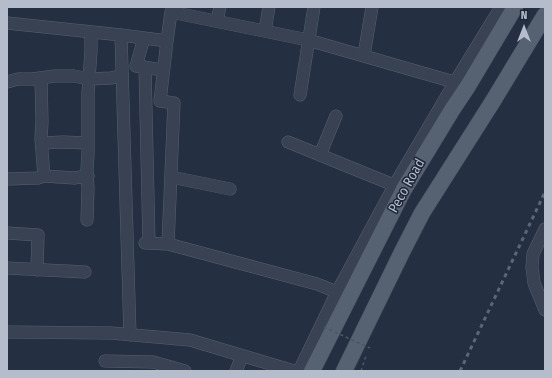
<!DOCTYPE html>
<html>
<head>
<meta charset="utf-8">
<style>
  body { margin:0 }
  #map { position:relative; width:552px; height:378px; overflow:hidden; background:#243042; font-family:"Fira Sans Condensed",sans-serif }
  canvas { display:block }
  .frame { position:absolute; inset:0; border:8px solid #b5bdcc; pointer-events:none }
  .north { position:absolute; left:504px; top:8px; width:40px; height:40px; -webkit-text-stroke:3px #1d2737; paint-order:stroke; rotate:0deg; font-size:11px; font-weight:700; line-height:16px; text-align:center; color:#b5bdcc }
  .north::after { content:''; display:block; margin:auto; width:14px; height:18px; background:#b5bdcc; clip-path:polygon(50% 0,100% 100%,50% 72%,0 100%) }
</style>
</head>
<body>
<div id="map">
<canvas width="552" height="378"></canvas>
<div class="frame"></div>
<div class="north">N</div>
</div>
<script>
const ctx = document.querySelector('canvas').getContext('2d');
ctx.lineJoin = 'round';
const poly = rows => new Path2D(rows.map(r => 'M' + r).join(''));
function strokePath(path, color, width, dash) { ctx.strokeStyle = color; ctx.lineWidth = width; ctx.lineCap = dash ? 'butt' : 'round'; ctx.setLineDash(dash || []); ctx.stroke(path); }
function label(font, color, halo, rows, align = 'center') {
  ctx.font = font + ' "Fira Sans Condensed",sans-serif'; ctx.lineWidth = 3; ctx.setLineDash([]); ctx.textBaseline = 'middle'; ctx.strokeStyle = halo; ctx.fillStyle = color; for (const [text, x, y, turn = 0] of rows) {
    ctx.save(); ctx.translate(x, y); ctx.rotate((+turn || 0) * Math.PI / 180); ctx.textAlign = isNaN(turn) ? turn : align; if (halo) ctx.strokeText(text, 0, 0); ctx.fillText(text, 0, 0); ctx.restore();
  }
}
const path = poly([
  [361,371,366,356]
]);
const minor = poly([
  [217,21,220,7],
  [7,23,121,35,167,41,171,12,308,40,468,86],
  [265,31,269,7],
  [121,35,130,335],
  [144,38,136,66,163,70],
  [167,41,160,101,174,103,168,244],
  [364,55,372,7],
  [145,67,149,243],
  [41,78,42,122,41,139,44,176],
  [7,82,18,79,32,79,55,76,74,76,89,79,111,78,122,76],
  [300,95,314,7],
  [288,142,401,188],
  [42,143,63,142,88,143],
  [320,155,336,116],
  [171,177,230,189],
  [7,179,38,178,44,176,74,178,88,176],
  [87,220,88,189,87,169,88,154,88,93,91,51,91,32],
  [545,229,533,254,532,267,534,283,545,310],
  [7,233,38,235,37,270],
  [145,243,168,244,317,284,344,295],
  [7,268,85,272],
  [7,332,111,333,190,340,294,371],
  [105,361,153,362,185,371],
  [236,371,242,356],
  [299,371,337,292,394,186,455,82,501,7]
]);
const major = poly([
  [312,371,404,189,452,110,468,86,515,7],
  [344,371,402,252,422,213,493,101,545,15]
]);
const rail = poly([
  [460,371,545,192]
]);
const pathBridge = poly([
  [324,327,370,348]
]);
const streetNames = [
  ["Peco Road",407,186,-61]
];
strokePath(minor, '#56606f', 13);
strokePath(major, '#424b5b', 17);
strokePath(path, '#445b60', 1.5, [3, 3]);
strokePath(minor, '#384252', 12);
strokePath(major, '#566172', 16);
strokePath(rail, '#5a6679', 3, [4, 4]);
strokePath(pathBridge, '#445b60', 1.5, [3, 3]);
label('14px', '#b5bdcc', '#1d2737', streetNames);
</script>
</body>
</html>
